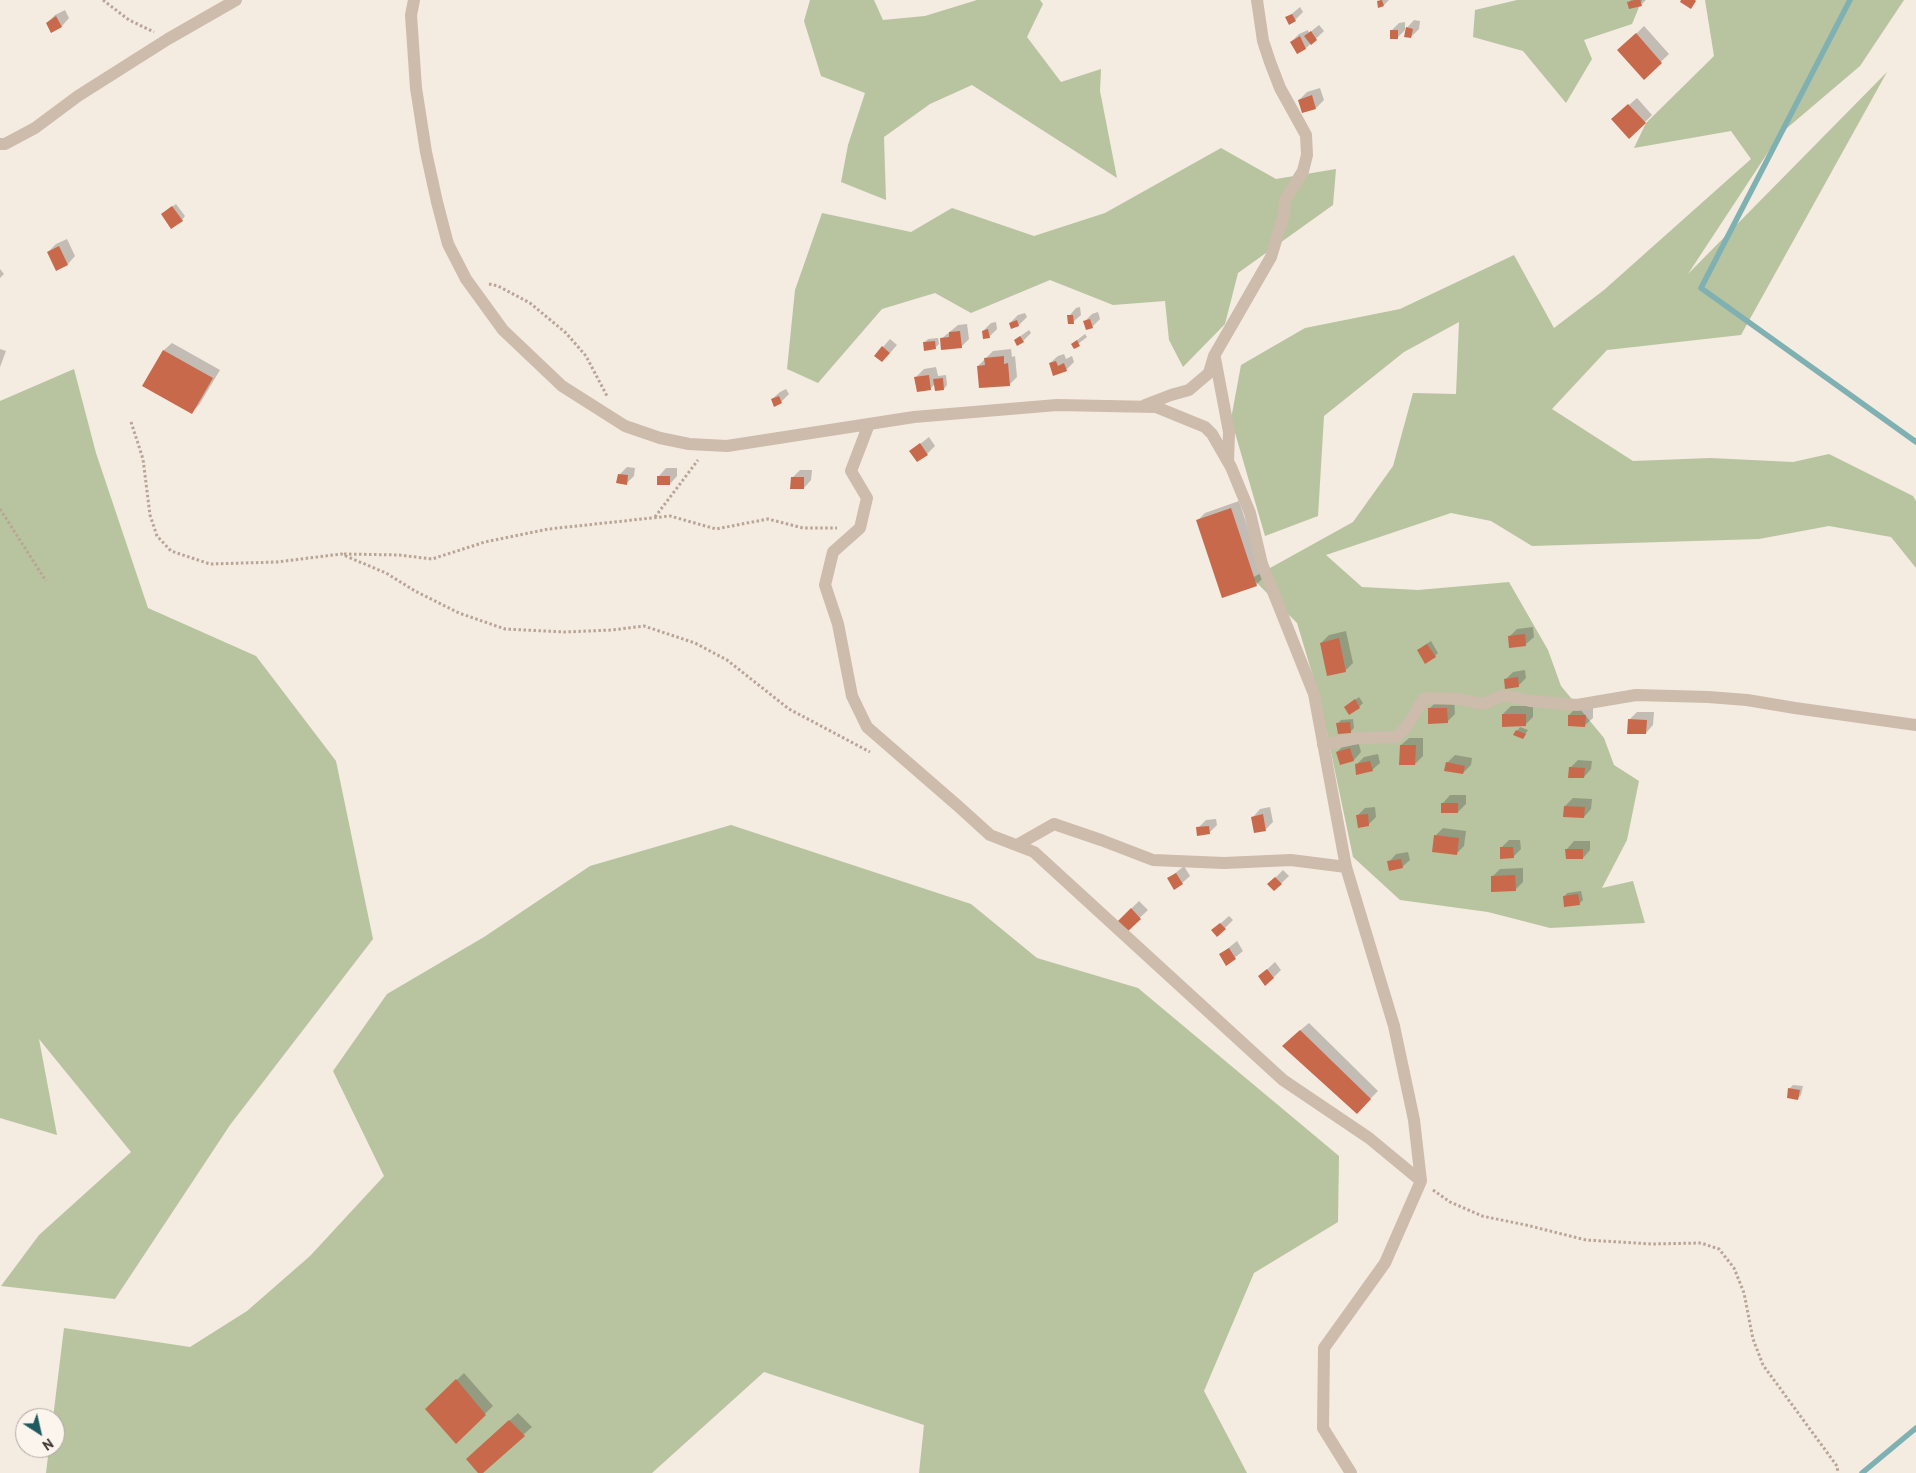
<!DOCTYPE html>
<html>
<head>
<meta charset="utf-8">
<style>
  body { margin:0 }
  #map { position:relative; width:1916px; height:1473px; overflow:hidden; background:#f4ebe1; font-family:"PT Sans",sans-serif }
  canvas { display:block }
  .north { position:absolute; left:15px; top:1408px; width:50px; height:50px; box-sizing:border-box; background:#fbf5ee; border:1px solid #aea6a0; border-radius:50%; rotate:145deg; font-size:14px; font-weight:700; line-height:20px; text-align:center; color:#3b302b }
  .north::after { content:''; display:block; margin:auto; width:18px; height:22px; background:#1f5a5e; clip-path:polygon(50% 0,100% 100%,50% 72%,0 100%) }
</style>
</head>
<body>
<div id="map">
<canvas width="1916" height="1473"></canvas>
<div class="north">N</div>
</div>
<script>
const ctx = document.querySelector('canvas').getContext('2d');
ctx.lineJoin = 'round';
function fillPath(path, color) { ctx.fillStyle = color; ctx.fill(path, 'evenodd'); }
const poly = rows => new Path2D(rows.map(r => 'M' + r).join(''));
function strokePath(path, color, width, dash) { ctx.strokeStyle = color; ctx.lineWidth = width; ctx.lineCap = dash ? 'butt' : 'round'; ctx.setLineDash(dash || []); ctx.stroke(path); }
const green = poly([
  [810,0,874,0,883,20,925,16,977,0,1040,0,1043,4,1027,37,1061,82,1101,69,1100,91,1117,178,972,85,930,104,884,137,886,200,841,182,848,145,865,93,821,76,804,21],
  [1517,0,1642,0,1632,24,1584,40,1592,59,1566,103,1523,51,1473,37,1475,10],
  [1705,0,1904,0,1860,66,1780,134,1688,274,1887,72,1741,335,1607,350,1552,409,1633,461,1710,458,1793,462,1829,454,1913,496,1916,501,1916,568,1891,537,1829,526,1759,539,1532,546,1491,521,1451,513,1326,555,1362,587,1418,590,1509,582,1548,650,1561,686,1604,738,1614,765,1639,781,1627,840,1602,888,1633,881,1645,923,1550,928,1488,912,1400,900,1353,857,1320,700,1297,623,1252,578,1353,522,1393,466,1413,393,1456,394,1459,322,1404,352,1324,416,1318,516,1265,536,1231,419,1241,365,1305,328,1400,309,1514,255,1554,328,1604,290,1751,159,1731,131,1634,148,1646,123,1714,56],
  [1221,148,1276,179,1336,169,1333,205,1238,273,1225,324,1183,367,1169,340,1165,301,1113,305,1050,280,971,313,935,293,882,309,818,383,787,369,795,290,822,213,911,232,952,208,1034,236,1105,213],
  [74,369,96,453,148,608,256,656,336,761,373,939,230,1125,115,1299,1,1286,39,1235,131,1152,39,1039,57,1135,0,1118,0,401],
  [731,825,971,904,1037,958,1138,988,1339,1156,1338,1222,1254,1273,1204,1391,1247,1473,919,1473,924,1425,764,1372,652,1473,46,1473,49,1448,55,1448,55,1418,53,1418,64,1328,190,1347,247,1311,310,1256,384,1176,333,1071,387,994,484,937,590,866]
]);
const shadow = poly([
  [1380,0,1389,0,1384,5,1379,6,1378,2],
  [1631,0,1646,0,1641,5,1629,3],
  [1300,7,1303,12,1295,20,1287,18],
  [65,10,69,18,62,26,52,31,47,23,55,15],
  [1414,20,1420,21,1419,29,1411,37,1407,28,1397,38,1391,31,1399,23,1405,22,1405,30],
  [1319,25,1324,31,1306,48,1297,53,1291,42,1299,34,1308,30,1309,33],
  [1644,26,1669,54,1644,78,1627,43],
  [1320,88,1324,100,1316,108,1303,112,1299,100,1307,92],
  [1637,98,1652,115,1645,122,1621,112],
  [176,204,185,216,182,220,166,211],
  [67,239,75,256,68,264,57,269,48,252,56,244],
  [0,269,4,274,0,278],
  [1080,307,1081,315,1073,322,1069,316,1076,308],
  [1098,312,1100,319,1092,327,1085,321,1092,314],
  [1025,313,1027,317,1019,325,1011,327,1010,323,1018,315],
  [996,322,997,329,989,337,983,331,991,323],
  [967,324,969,339,961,347,941,339,958,325],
  [1029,330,1031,333,1023,341,1015,340],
  [1085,334,1087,337,1074,347,1072,344],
  [938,338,939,344,935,348,924,343,928,339],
  [890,339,897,345,890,353,883,347],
  [172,343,220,370,199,405,191,413,144,385,164,350],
  [0,349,6,351,0,367],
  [1011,349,1012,357,1015,356,1017,377,1009,385,978,366,993,351],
  [1064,354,1066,359,1072,356,1074,362,1066,370,1050,363,1058,356],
  [936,367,938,376,946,375,947,385,944,389,935,384,930,389,916,377,924,369],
  [786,389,789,394,781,402,772,399,780,392],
  [929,437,935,446,927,454,911,451],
  [627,467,635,468,634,476,626,484,619,475],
  [666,468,677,468,677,476,670,484,659,476],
  [800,470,812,470,811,480,804,488,792,478],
  [1239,501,1264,577,1256,585,1197,521,1205,513],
  [1533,627,1534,637,1526,644,1510,646,1509,637,1517,629],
  [1346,631,1353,663,1345,671,1321,643,1329,635],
  [1431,641,1438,653,1435,656,1422,647],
  [1525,670,1526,678,1518,686,1505,680,1513,672],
  [1359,697,1363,703,1359,707,1345,707],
  [1454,700,1455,714,1447,722,1429,709,1437,701],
  [1511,706,1533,706,1533,717,1525,725,1503,714],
  [1577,707,1593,708,1593,718,1585,725,1569,715],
  [1637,712,1654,712,1653,725,1646,733,1629,720],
  [1353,719,1354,728,1350,732,1338,723,1341,720],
  [1520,727,1528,730,1523,738,1517,731],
  [1409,738,1423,738,1423,756,1415,764,1401,745],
  [1358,741,1361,752,1354,760,1341,763,1337,752,1345,744],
  [1378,754,1380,763,1372,770,1356,765,1364,757],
  [1455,755,1472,758,1471,765,1463,773,1447,763],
  [1578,760,1592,761,1591,769,1584,777,1570,768],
  [1450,795,1466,795,1466,804,1458,812,1443,803],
  [1573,798,1592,799,1591,809,1584,817,1565,806],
  [1270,807,1273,822,1265,830,1253,817,1260,809],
  [1375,807,1376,817,1368,825,1357,816,1365,808],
  [1216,819,1217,825,1209,833,1198,828,1206,820],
  [1443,828,1466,831,1464,846,1456,854,1436,835],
  [1509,840,1520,840,1521,849,1513,857,1501,848],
  [1574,841,1590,841,1590,850,1583,858,1567,849],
  [1408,852,1410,860,1402,867,1389,862,1396,854],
  [1184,866,1190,876,1182,883,1168,879],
  [1523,868,1523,882,1515,890,1492,877,1500,869],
  [1283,870,1289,876,1274,890,1269,884],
  [1581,891,1583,900,1579,904,1564,897,1567,893],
  [1139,901,1148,910,1124,933,1115,925],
  [1229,916,1233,920,1225,928,1213,930],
  [1237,941,1243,951,1227,964,1221,954],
  [1275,962,1281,970,1273,978,1260,976],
  [1309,1023,1378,1091,1364,1105,1291,1038],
  [1793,1085,1803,1086,1801,1095,1798,1098,1789,1089],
  [464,1373,493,1406,456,1442,427,1409],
  [518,1413,532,1427,480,1473,475,1451]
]);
const stream = poly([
  [1850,0,1701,288,1916,442],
  [1862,1473,1916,1428]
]);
const building = poly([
  [1382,0,1384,6,1378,8,1377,1],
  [1635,0,1640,0,1642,6,1629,9,1627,2],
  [1681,0,1695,0,1696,1,1691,9,1680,2],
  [1292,14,1296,21,1289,25,1285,17],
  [56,16,62,27,51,33,46,23],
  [1406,27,1413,29,1411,38,1404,37],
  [1390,30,1398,30,1398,39,1390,39],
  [1311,31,1317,40,1311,45,1304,36],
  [1636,33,1662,63,1644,80,1617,50],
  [1300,36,1306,49,1297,54,1290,42],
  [1312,95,1316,109,1302,113,1298,100],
  [1628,104,1646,123,1629,139,1611,119],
  [172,206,183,221,171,229,161,214],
  [59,246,68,265,56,271,47,252],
  [1067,315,1073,315,1074,324,1068,324],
  [1090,319,1093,328,1086,330,1083,321],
  [1017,320,1019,326,1011,329,1009,323],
  [988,329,990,338,983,339,982,331],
  [960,331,962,348,941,350,940,338,949,337,949,332],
  [1020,336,1024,342,1017,346,1014,340],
  [1077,340,1080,346,1074,349,1071,344],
  [935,341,936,349,924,351,923,342],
  [882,346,890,353,882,362,874,356],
  [163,350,213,378,192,414,142,386],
  [1004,356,1004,364,1008,363,1010,386,979,388,977,366,985,365,984,358],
  [1056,361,1058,366,1064,363,1067,371,1053,376,1049,363],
  [929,375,931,390,917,392,914,377],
  [943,378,944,390,935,391,933,379],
  [779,396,782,403,774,407,771,399],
  [920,443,928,455,917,462,909,451],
  [618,474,628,475,627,485,616,483],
  [657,476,670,476,670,485,657,485],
  [791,477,804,477,804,489,790,489],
  [1231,508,1257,586,1222,598,1196,520],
  [1525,634,1526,646,1509,648,1508,636],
  [1339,638,1346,672,1327,676,1320,643],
  [1427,644,1436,657,1425,664,1417,650],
  [1518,677,1519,687,1505,689,1504,679],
  [1355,699,1360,708,1349,715,1344,707],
  [1428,708,1447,708,1448,723,1428,724],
  [1502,714,1526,714,1526,726,1502,727],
  [1568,715,1586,715,1585,727,1568,726],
  [1628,719,1647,720,1646,734,1627,734],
  [1350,722,1351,733,1338,734,1336,723],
  [1516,730,1526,734,1523,739,1513,735],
  [1400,745,1416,745,1415,765,1399,765],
  [1350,748,1354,761,1340,765,1336,752],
  [1370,761,1373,771,1356,775,1355,764],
  [1446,762,1465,766,1463,774,1444,771],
  [1569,767,1585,768,1584,778,1568,778],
  [1441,803,1458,803,1458,813,1441,813],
  [1564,806,1585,807,1584,818,1563,817],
  [1263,814,1266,831,1254,833,1251,817],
  [1368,814,1369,826,1358,828,1356,815],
  [1209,826,1210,834,1197,836,1196,827],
  [1434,835,1459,838,1457,855,1432,852],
  [1500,847,1513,847,1514,858,1500,859],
  [1565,849,1583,849,1583,859,1566,859],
  [1401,859,1403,868,1389,871,1387,861],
  [1176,873,1183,884,1174,890,1167,878],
  [1515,875,1516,891,1491,892,1491,876],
  [1275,877,1282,884,1274,891,1267,884],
  [1578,894,1580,905,1564,907,1563,896],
  [1131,908,1141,919,1124,935,1114,925],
  [1220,923,1226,929,1217,937,1211,930],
  [1229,948,1236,959,1226,966,1219,954],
  [1267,969,1274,978,1265,986,1258,976],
  [1300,1030,1371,1099,1357,1114,1282,1046],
  [1788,1088,1800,1090,1798,1100,1787,1098],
  [456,1379,486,1415,456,1444,425,1409],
  [509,1420,525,1436,483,1473,478,1473,466,1459]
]);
const path = poly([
  [103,0,129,20,154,32],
  [489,284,498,286,530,303,566,333,586,356,607,396],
  [131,422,143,459,150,515,157,536,171,551,210,564,277,562,341,554,386,573,415,591,459,613,505,629,565,632,612,630,644,626,695,643,727,660,789,709,870,752],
  [0,509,46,581],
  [655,517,698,460],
  [344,554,399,555,432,559,485,542,549,529,670,516,716,529,768,519,803,528,837,528],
  [1433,1190,1450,1202,1482,1216,1526,1225,1586,1240,1652,1244,1701,1243,1719,1249,1734,1268,1744,1293,1753,1339,1763,1365,1837,1466,1838,1473]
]);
const minor = poly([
  [414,0,411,15,416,88,426,152,437,202,448,244,466,279,503,330,562,386,625,426,660,438,689,444,727,446,914,417,1057,405,1156,407,1205,427,1212,434,1231,467,1250,513,1262,564,1314,694,1346,867,1394,1026,1414,1120,1421,1181,1385,1263,1324,1348,1323,1428,1351,1473],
  [0,144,5,144,35,128,78,96,168,39,236,0],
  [1215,358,1229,432,1228,462],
  [1145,405,1171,395,1189,390,1209,373,1214,356,1271,257,1284,214,1285,200,1303,171,1307,155,1306,135,1280,88,1270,62,1263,41,1257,0],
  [869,424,851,471,867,498,860,528,833,552,825,585,838,624,852,696,867,727,958,806,990,835,1034,852,1283,1080,1369,1138,1421,1181],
  [1323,745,1358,738,1397,737,1409,723,1424,698,1459,699,1483,704,1504,695,1530,701,1577,705,1636,695,1708,697,1747,700,1795,708,1916,725],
  [1017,845,1054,824,1101,840,1153,860,1224,863,1291,860,1346,867]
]);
fillPath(green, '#b8c4a0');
fillPath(shadow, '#0003');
strokePath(stream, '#7fb0b2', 5.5);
fillPath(building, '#c8694b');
strokePath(path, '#b9a596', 3, [2.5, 2.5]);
strokePath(minor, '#cdbbac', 12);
</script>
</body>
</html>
